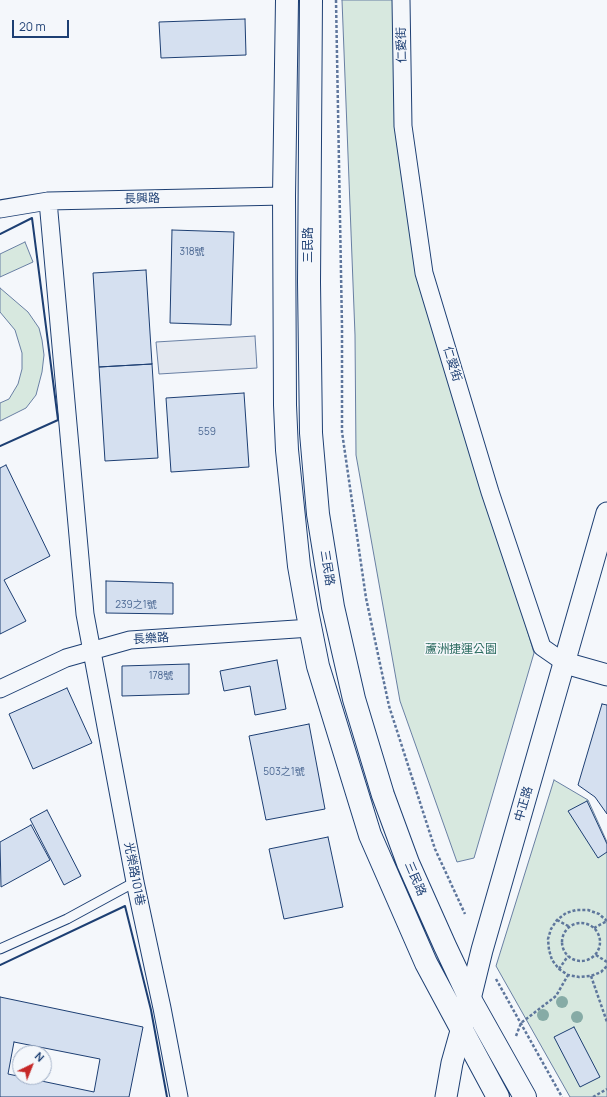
<!DOCTYPE html>
<html>
<head>
<meta charset="utf-8">
<style>
  body { margin:0 }
  #map { position:relative; width:607px; height:1097px; overflow:hidden; background:#f4f7fb; font-family:Manrope,sans-serif }
  canvas { display:block }
  .north { position:absolute; left:12px; top:1045px; width:40px; height:40px; box-sizing:border-box; background:#f4f7fb; border:1px solid #9eadc5; border-radius:50%; rotate:43deg; font-size:11px; font-weight:700; line-height:16px; text-align:center; color:#1d3f73 }
  .north::after { content:''; display:block; margin:auto; width:14px; height:18px; background:#c62828; clip-path:polygon(50% 0,100% 100%,50% 72%,0 100%) }
  .scale { position:absolute; left:12px; top:20px; width:57px; height:18px; box-sizing:border-box; border:2px solid #1d3f73; border-top:0; padding-left:5px; font-size:12px; line-height:14px; white-space:nowrap; color:#1d3f73; -webkit-text-stroke:3px #f4f7fb; paint-order:stroke }
</style>
</head>
<body>
<div id="map">
<canvas width="607" height="1097"></canvas>
<div class="north">N</div>
<div class="scale">20 m</div>
</div>
<script>
const ctx = document.querySelector('canvas').getContext('2d');
ctx.lineJoin = 'round';
function fillPath(path, color) { ctx.fillStyle = color; ctx.fill(path, 'evenodd'); }
const poly = rows => new Path2D(rows.map(r => 'M' + r).join(''));
function strokePath(path, color, width, dash) { ctx.strokeStyle = color; ctx.lineWidth = width; ctx.lineCap = dash ? 'butt' : 'round'; ctx.setLineDash(dash || []); ctx.stroke(path); }
function label(font, color, halo, rows, align = 'center') {
  ctx.font = font + ' Manrope,"Noto Sans TC",sans-serif'; ctx.lineWidth = 3; ctx.setLineDash([]); ctx.textBaseline = 'middle'; ctx.strokeStyle = halo; ctx.fillStyle = color; for (const [text, x, y, turn = 0] of rows) {
    ctx.save(); ctx.translate(x, y); ctx.rotate((+turn || 0) * Math.PI / 180); ctx.textAlign = isNaN(turn) ? turn : align; if (halo) ctx.strokeText(text, 0, 0); ctx.fillText(text, 0, 0); ctx.restore();
  }
}
const green = poly([
  [342,0,402,0,417,270,505,555,534,653,474,858,457,862,400,701,356,455,355,335,342,0],
  [25,242,33,262,0,277,0,254,25,242],
  [0,288,28,312,39,328,42,340,44,355,42,372,36,395,26,408,0,421,0,403,9,399,18,384,22,369,22,353,15,330,0,312,0,288],
  [554,780,588,800,607,842,607,1097,570,1097,496,966,554,780]
]);
const parking = poly([
  [255,336,257,368,159,374,156,342,255,336]
]);
const building = poly([
  [245,19,246,55,161,58,159,22,245,19],
  [172,230,234,232,231,325,170,323,172,230],
  [146,270,152,364,99,367,93,273,146,270],
  [152,364,158,458,105,461,99,367,152,364],
  [244,393,249,467,171,472,166,398,244,393],
  [6,465,50,556,4,580,26,621,0,634,0,468,6,465],
  [106,581,173,583,173,614,106,613,106,581],
  [277,660,286,709,255,715,250,686,224,691,220,671,277,660],
  [189,664,189,694,122,696,122,666,189,664],
  [67,688,92,743,33,769,9,714,67,688],
  [602,704,607,705,607,814,595,797,578,785,602,704],
  [309,724,325,809,266,820,249,736,309,724],
  [587,801,607,844,607,852,598,858,568,811,587,801],
  [47,810,81,876,64,885,30,819,47,810],
  [31,825,50,860,1,887,0,842,31,825],
  [328,837,343,907,284,919,269,849,328,837],
  [0,997,143,1027,129,1097,0,1097,0,997],
  [14,1042,100,1059,94,1092,8,1074,14,1042],
  [574,1027,600,1077,580,1087,554,1037,574,1027]
]);
const path = poly([
  [336,0,342,327,342,432,366,598,389,706,435,849,465,914],
  [557,920,570,927],
  [607,921,599,914,588,910,576,910,566,913,557,920,551,929,548,939,549,950,552,960,559,969,568,975,579,977,591,976,601,972,607,966],
  '562 942a19 19 0 1 1 38 0a19 19 0 1 1-38 0Z',
  [594,928,607,921],
  [596,955,607,962],
  [559,969,568,956],
  [591,976,607,1022],
  [496,979,562,1097],
  [516,1036,521,1023,556,996,568,975],
  [593,1097,607,1089]
]);
const service = poly([
  [0,949,67,919,135,882]
]);
const minor = poly([
  [401,0,403,126,424,273,490,492,542,647,565,663],
  [48,201,85,614,135,882,162,1008,179,1097],
  [0,209,48,201,284,196],
  [0,689,66,658,130,640,311,628]
]);
const tertiary = poly([
  [565,663,607,675],
  [446,1097,452,1063,470,999,482,950,607,513]
]);
const secondary = poly([
  [287,0,284,196,285,405,287,450,299,566,307,611,318,666,370,835,426,963,498,1097],
  [311,0,309,282,311,433,318,514,333,607,354,699,383,795,408,863,445,946,470,999,525,1097]
]);
const wall = poly([
  [0,234,32,218,58,420,0,446],
  [0,965,125,906,151,1010,167,1097]
]);
const trees = [
  [562,1002],
  [543,1015],
  [577,1017]
];
const numberNames = [
  ["318號",192,252],
  ["559",207,432],
  ["239之1號",136,605],
  ["178號",161,676],
  ["503之1號",284,772]
];
const streetNames = [
  ["仁愛街",402,45,-91],
  ["長興路",142,199,-1],
  ["三民路",309,245,-90],
  ["仁愛街",452,364,73],
  ["三民路",327,568,81],
  ["長樂路",151,639,-4],
  ["中正路",524,804,-74],
  ["光榮路101巷",134,874,79],
  ["三民路",415,879,67]
];
const parkNames = [
  ["蘆洲捷運公園",461,650]
];
fillPath(green, '#d7e8df');
strokePath(green, '#687fa3', 1);
fillPath(parking, '#e3e8f0');
strokePath(parking, '#687fa3', 1);
fillPath(building, '#d5e0f0');
strokePath(building, '#1d3f73', 1);
strokePath(service, '#1d3f73', 11);
strokePath(minor, '#1d3f73', 19);
strokePath(tertiary, '#1d3f73', 23);
strokePath(secondary, '#1d3f73', 24);
strokePath(path, '#5e769c', 2.5, [3, 2]);
strokePath(service, '#f4f7fb', 9);
strokePath(minor, '#f4f7fb', 17);
strokePath(tertiary, '#f4f7fb', 21);
strokePath(secondary, '#f4f7fb', 22);
strokePath(wall, '#1d3f73', 2);
ctx.fillStyle = '#86aba6';
for (const [x, y] of trees) { ctx.beginPath(); ctx.arc(x, y, 6, 0, 2 * Math.PI); ctx.fill(); }
label('10px', '#4b6792', null, numberNames);
label('12px', '#1d3f73', '#f4f7fb', streetNames);
label('12px', '#2c6c60', '#f4f7fb', parkNames);
</script>
</body>
</html>
